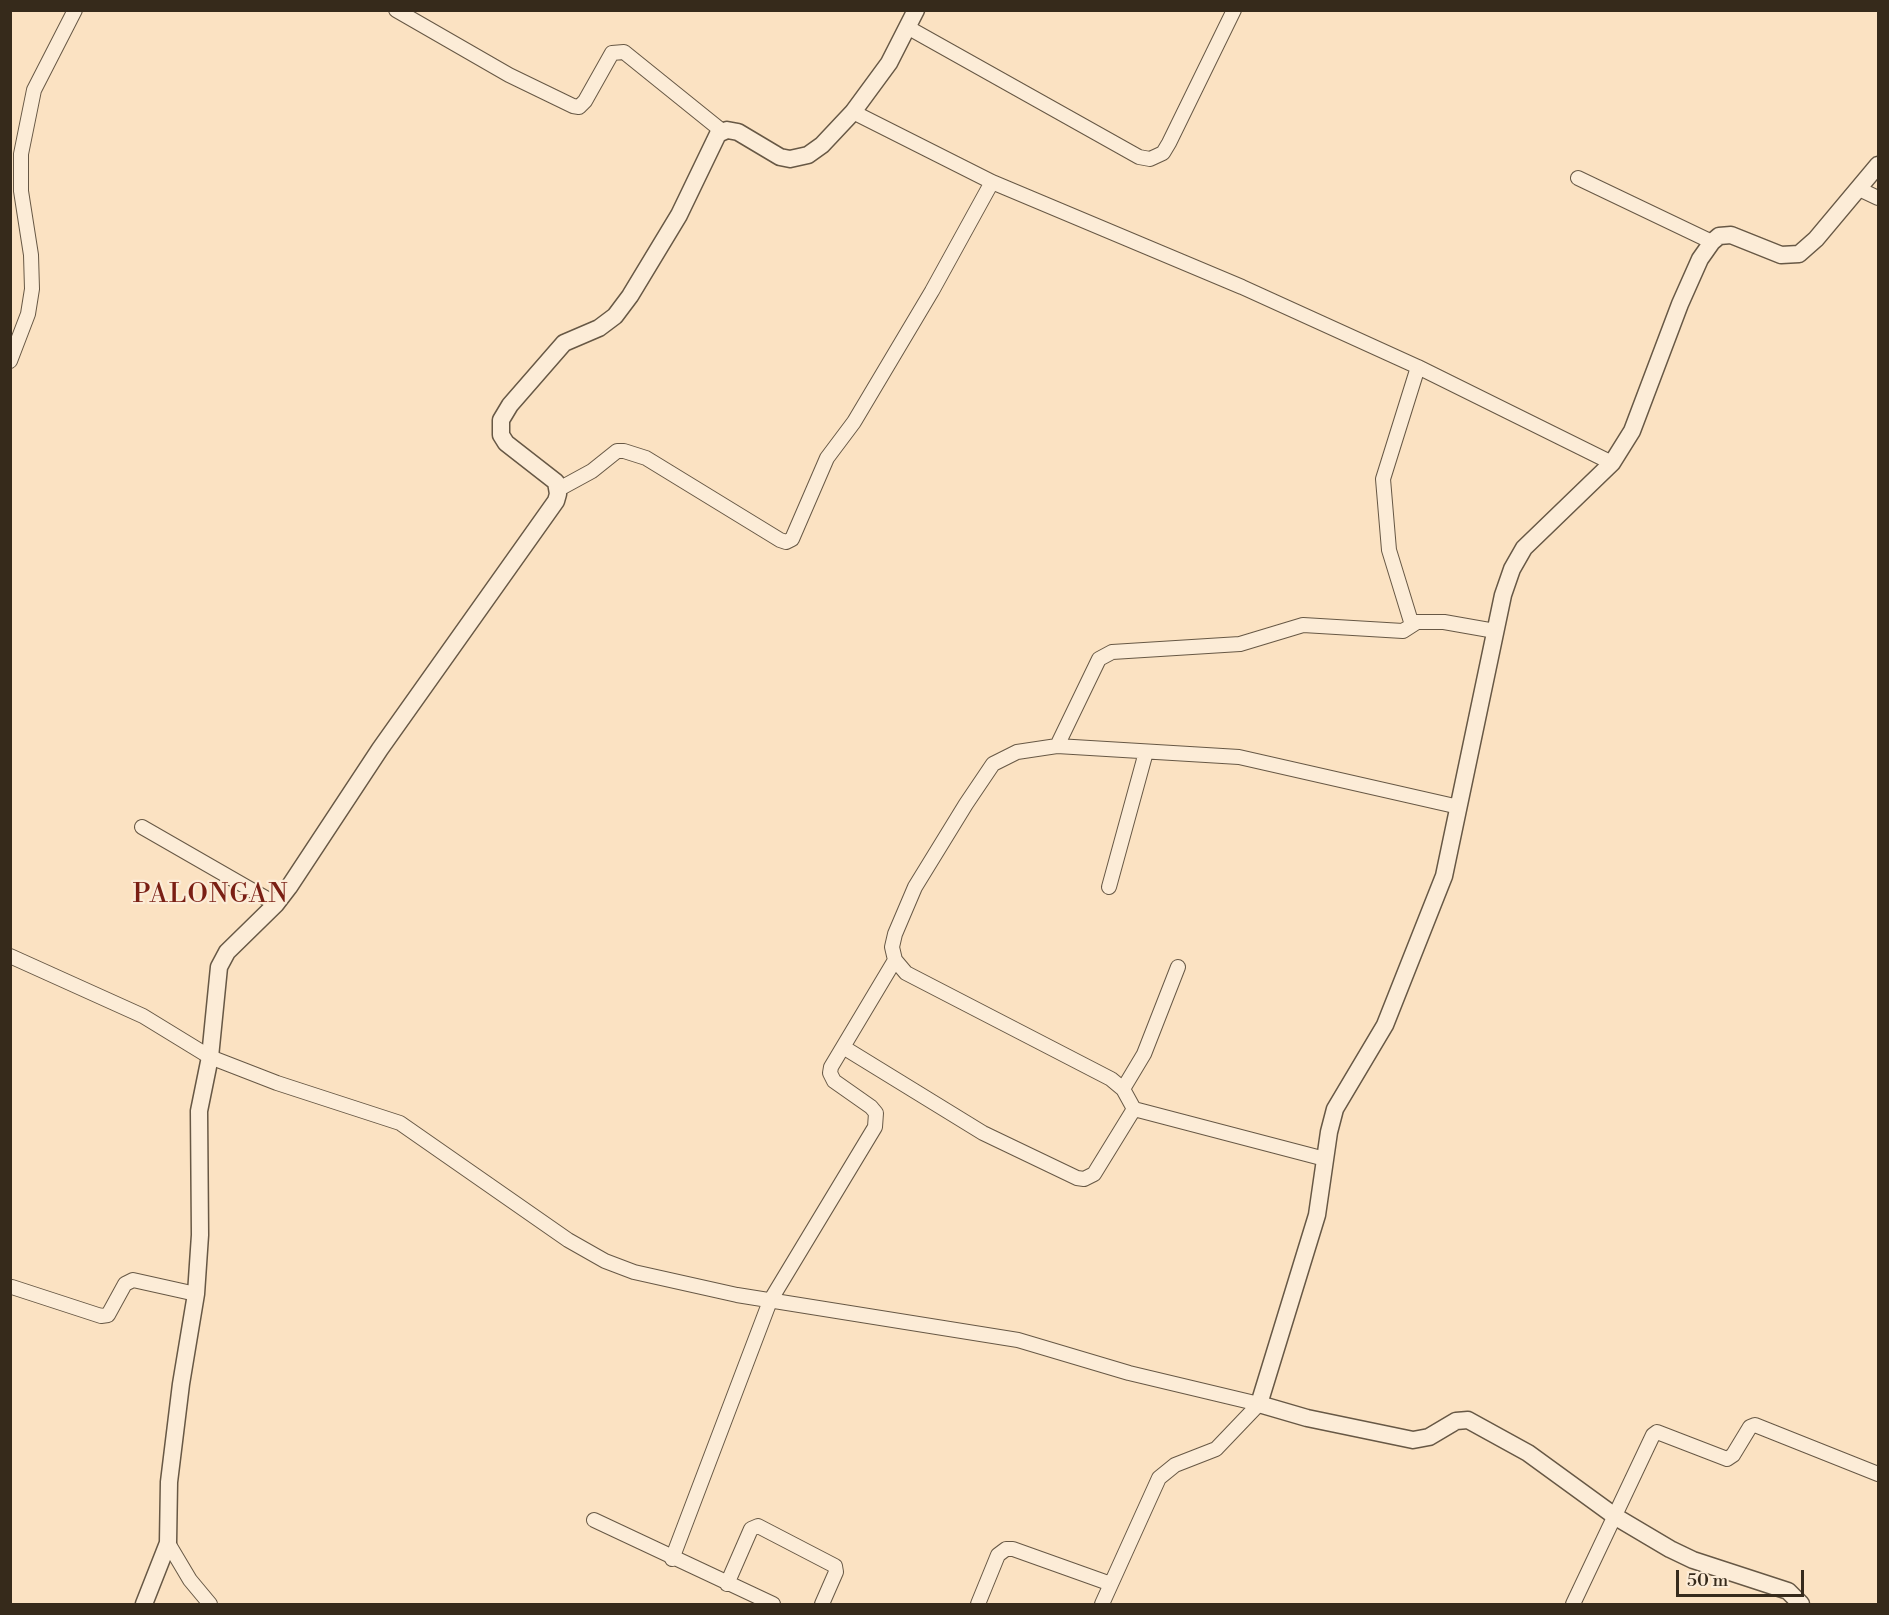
<!DOCTYPE html>
<html>
<head>
<meta charset="utf-8">
<style>
  body { margin:0 }
  #map { position:relative; width:1889px; height:1615px; overflow:hidden; background:#fbe2c2; font-family:"Libre Bodoni",serif }
  canvas { display:block }
  .frame { position:absolute; inset:0; border:12px solid #362a1b; pointer-events:none }
  .scale { position:absolute; left:1676px; top:1570px; width:128px; height:27px; box-sizing:border-box; border:3px solid #362a1b; border-top:0; padding-left:8px; font-size:18px; line-height:21px; white-space:nowrap; color:#362a1b; -webkit-text-stroke:4px #fcecd7; paint-order:stroke }
</style>
</head>
<body>
<div id="map">
<canvas width="1889" height="1615"></canvas>
<div class="frame"></div>
<div class="scale">50 m</div>
</div>
<script>
const ctx = document.querySelector('canvas').getContext('2d');
ctx.lineJoin = 'round';
const poly = rows => new Path2D(rows.map(r => 'M' + r).join(''));
function strokePath(path, color, width, dash) { ctx.strokeStyle = color; ctx.lineWidth = width; ctx.lineCap = dash ? 'butt' : 'round'; ctx.setLineDash(dash || []); ctx.stroke(path); }
function label(font, color, halo, rows, align = 'center') {
  ctx.font = font + ' "Libre Bodoni",serif'; ctx.lineWidth = 4.5; ctx.setLineDash([]); ctx.textBaseline = 'middle'; ctx.strokeStyle = halo; ctx.fillStyle = color; for (const [text, x, y, turn = 0] of rows) {
    ctx.save(); ctx.translate(x, y); ctx.rotate((+turn || 0) * Math.PI / 180); ctx.textAlign = isNaN(turn) ? turn : align; if (halo) ctx.strokeText(text, 0, 0); ctx.fillText(text, 0, 0); ctx.restore();
  }
}
const minor = poly([
  [396,10,509,75,573,106,579,107,585,101,612,53,624,52,722,131],
  [907,27,1139,157,1150,159,1163,153,1169,143,1234,10],
  [853,112,992,182,1242,287,1418,367,1612,463],
  [1578,178,1712,242],
  [1859,189,1878,198],
  [10,361,28,314,32,289,31,255,21,191,21,154,34,90,75,10],
  [559,489,592,471,617,451,624,451,646,458,780,540,786,542,792,539,827,458,854,422,932,291,992,182],
  [1412,625,1389,550,1383,479,1418,367],
  [1057,746,1099,659,1112,652,1240,644,1303,625,1403,631,1417,622,1444,622,1495,631],
  [142,827,276,904],
  [1109,887,1146,752],
  [10,956,143,1016,210,1057,277,1083,400,1123,568,1240,605,1261,634,1272,737,1295,1018,1340,1129,1373,1259,1404],
  [843,1047,983,1133,1077,1178,1084,1179,1094,1174,1134,1109],
  [1123,1089,1144,1054,1178,967],
  [1325,1159,1134,1109,1123,1089,1111,1079,906,973,895,960,892,947,895,934,915,887,966,804,993,764,1017,752,1057,746,1239,757,1459,807],
  [12,1287,101,1316,108,1315,125,1284,133,1280,196,1294],
  [594,1520,773,1604],
  [168,1543,190,1580,210,1604],
  [672,1559,770,1301,875,1127,876,1113,871,1107,834,1081,830,1073,831,1067,895,960],
  [727,1584,751,1529,758,1526,835,1566,836,1572,822,1604],
  [978,1604,998,1555,1006,1549,1013,1549,1111,1584],
  [1102,1604,1159,1478,1175,1465,1216,1449,1259,1404],
  [1573,1604,1653,1435,1657,1432,1727,1459,1733,1455,1750,1427,1755,1425,1878,1474]
]);
const tertiary = poly([
  [144,1604,168,1543,169,1482,181,1384,196,1294,200,1235,199,1111,210,1057,219,967,227,952,276,904,289,887,380,749,556,501,558,494,556,482,506,443,501,435,501,420,510,405,564,343,599,328,615,316,630,296,679,215,718,134,727,130,738,132,780,157,790,159,808,155,822,145,853,112,889,63,916,10],
  [1801,1604,1788,1591,1693,1560,1670,1549,1616,1517,1528,1453,1468,1420,1456,1421,1429,1437,1413,1440,1307,1418,1259,1404,1317,1215,1329,1132,1335,1109,1385,1025,1444,876,1503,595,1512,569,1524,548,1612,463,1632,431,1680,304,1700,259,1712,242,1719,236,1731,235,1781,255,1799,254,1816,239,1878,165]
]);
const quarterNames = [
  ["PALONGAN",211,896]
];
strokePath(minor, '#675845', 16);
strokePath(tertiary, '#675845', 19);
strokePath(minor, '#fcecd7', 14);
strokePath(tertiary, '#fcecd7', 16);
ctx.letterSpacing = '1.5px';
label('26px', '#7a1f14', '#fcecd7', quarterNames);
ctx.letterSpacing = '0px';
</script>
</body>
</html>
